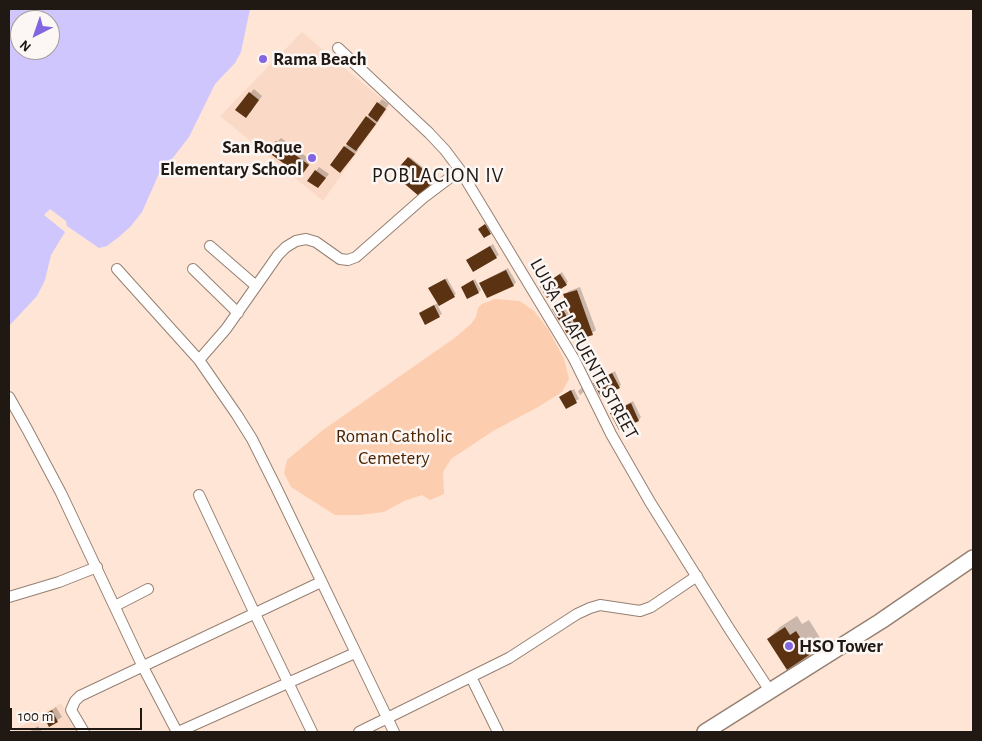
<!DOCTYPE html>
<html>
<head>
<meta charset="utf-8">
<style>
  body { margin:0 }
  #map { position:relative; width:982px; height:741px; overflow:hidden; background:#fee5d6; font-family:"Alegreya Sans",sans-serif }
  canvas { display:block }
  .frame { position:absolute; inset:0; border:10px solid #201812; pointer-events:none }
  .north { position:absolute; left:10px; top:10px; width:50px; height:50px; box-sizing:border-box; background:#fcf7f4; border:1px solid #a49e9a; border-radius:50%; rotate:221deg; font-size:14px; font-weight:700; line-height:20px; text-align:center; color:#201812 }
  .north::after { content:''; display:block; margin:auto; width:18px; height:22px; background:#8465e1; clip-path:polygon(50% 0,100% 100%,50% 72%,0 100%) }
  .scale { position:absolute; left:10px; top:708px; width:132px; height:22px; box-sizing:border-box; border:2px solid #201812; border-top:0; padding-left:6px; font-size:15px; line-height:18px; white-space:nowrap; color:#201812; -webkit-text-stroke:4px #fcf7f4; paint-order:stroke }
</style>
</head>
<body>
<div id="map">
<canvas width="982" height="741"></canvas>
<div class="frame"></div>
<div class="north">N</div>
<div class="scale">100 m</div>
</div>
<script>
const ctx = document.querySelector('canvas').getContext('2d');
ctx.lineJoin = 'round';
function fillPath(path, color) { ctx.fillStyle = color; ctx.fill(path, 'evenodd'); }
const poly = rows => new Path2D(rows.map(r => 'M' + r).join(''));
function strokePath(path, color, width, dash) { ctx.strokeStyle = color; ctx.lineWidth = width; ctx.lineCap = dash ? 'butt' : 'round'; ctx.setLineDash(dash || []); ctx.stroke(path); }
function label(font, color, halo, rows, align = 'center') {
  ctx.font = font + ' "Alegreya Sans",sans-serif'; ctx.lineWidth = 5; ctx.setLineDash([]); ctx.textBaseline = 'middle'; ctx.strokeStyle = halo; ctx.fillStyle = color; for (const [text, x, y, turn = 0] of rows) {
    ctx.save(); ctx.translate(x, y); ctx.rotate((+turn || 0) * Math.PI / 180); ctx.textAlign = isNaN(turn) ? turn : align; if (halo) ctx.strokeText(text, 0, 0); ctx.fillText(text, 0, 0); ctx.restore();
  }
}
const built = poly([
  [302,32,390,106,323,201,220,116],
  [61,703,79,732,11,732]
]);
const green = poly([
  [495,299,520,301,534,311,548,329,564,359,569,379,562,392,538,407,493,431,451,459,443,472,444,494,430,500,422,495,404,501,384,512,360,515,335,515,291,487,284,473,287,460,323,430,456,337,471,324,476,317,478,308,482,304]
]);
const water = poly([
  [9,9,250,9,241,52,235,63,215,84,189,137,172,159,161,169,142,212,131,226,120,236,107,246,99,248,67,226,66,221,50,209,44,215,65,232,51,255,45,280,37,296,9,326],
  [20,20,50,20,50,50,20,50]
]);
const shadow = poly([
  [254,89,262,96,250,113,250,93],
  [382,99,389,104,378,119,379,120,357,149,358,150,344,167,332,164],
  [281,138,312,161,304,171,277,142],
  [410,157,435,177,420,195,395,174],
  [319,167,329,174,318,187,316,171],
  [488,223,493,230,485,236,482,227],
  [493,244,499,255,473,270,470,258],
  [508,268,516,282,514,285,488,297,483,281],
  [562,272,568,282,566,284,541,287],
  [447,278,456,294,438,306,442,314,426,323,423,311,438,303,432,286],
  [475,279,481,290,479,292,465,285],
  [580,287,596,330,592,333,578,330,576,332,554,309,562,303,575,324,565,295,569,291],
  [615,371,621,385,619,387,595,383],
  [584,386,586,390,580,395,578,391],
  [574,389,579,399,566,407,561,397],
  [633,401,641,417,639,420,619,429,614,411],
  [797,616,802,624,809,620,822,641,810,653,768,639,780,627],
  [56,707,62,717,50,725,44,716],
  [38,726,42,732,29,732]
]);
const building = poly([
  [249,92,259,100,246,118,235,110],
  [377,102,386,109,377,122,368,115],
  [366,116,376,124,356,151,346,144],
  [276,141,309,165,301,176,268,152],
  [344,146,355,154,340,173,330,165],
  [408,157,435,179,420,197,393,174],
  [315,170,326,178,318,188,307,181],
  [485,224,491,234,484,238,478,229],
  [490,246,497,258,473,272,466,260],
  [506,270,514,286,487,298,479,283],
  [560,274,567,285,547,298,540,287],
  [445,279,455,297,439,306,428,288],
  [473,280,479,293,467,299,461,287],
  [577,290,593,335,580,339,563,294],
  [434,305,440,317,425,325,419,313],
  [560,305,577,333,569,337,552,309],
  [612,373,620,388,601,397,593,383],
  [571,390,577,403,566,409,559,397],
  [631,403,639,421,619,430,610,413],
  [785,627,790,635,796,631,811,654,787,670,767,639],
  [52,710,58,722,49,727,43,715]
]);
const minor = poly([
  [338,48,429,133,445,150,460,170,574,359,611,434,650,502,730,630,770,691],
  [210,246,256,286],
  [117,269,199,360,237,415,252,439,276,487,394,732],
  [193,269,238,313],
  [199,360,226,329,278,255,286,247,296,241,306,239,316,242,340,259,348,260,356,257,423,198,460,170],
  [9,397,27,429,61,493,143,667,177,732],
  [199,495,255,614,312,732],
  [9,597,59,582,97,567],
  [115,606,148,589],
  [471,677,498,732],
  [84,732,71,710,75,701,80,696,321,582],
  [178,732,355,653],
  [359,732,509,658,577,614,590,608,600,605,640,611,651,607,697,576]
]);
const secondary = poly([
  [705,732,881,621,973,558]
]);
const markers = [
  [263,59,5,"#8465e1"],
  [312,158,5,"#8465e1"],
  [789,646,5,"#8465e1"]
];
const poiNames = [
  ["Rama Beach",273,59],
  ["San Roque",302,147,"right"],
  ["Elementary School",302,169,"right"],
  ["HSO Tower",799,646]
];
const streetNames = [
  ["LUISA E. LAFUENTE STREET",584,349,61]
];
const parkNames = [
  ["Roman Catholic",394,436],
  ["Cemetery",394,458]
];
const quarterNames = [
  ["POBLACION IV",438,176]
];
fillPath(built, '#fadac6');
fillPath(green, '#fccdae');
fillPath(water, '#cec6fc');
fillPath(shadow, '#0003');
fillPath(building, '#5b3212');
strokePath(minor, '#968072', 12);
strokePath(secondary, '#968072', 18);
strokePath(minor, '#fff', 10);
strokePath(secondary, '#fff', 15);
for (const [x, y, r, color] of markers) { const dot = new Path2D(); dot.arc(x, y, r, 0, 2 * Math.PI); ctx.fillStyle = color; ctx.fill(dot); strokePath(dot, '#fcf7f4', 2); }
label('bold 19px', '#201812', '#fcf7f4', poiNames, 'left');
label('19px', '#201812', '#fcf7f4', streetNames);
label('19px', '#4c2402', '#fcf7f4', parkNames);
ctx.letterSpacing = '1px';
label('21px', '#201812', '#fcf7f4', quarterNames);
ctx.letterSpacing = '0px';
</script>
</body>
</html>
